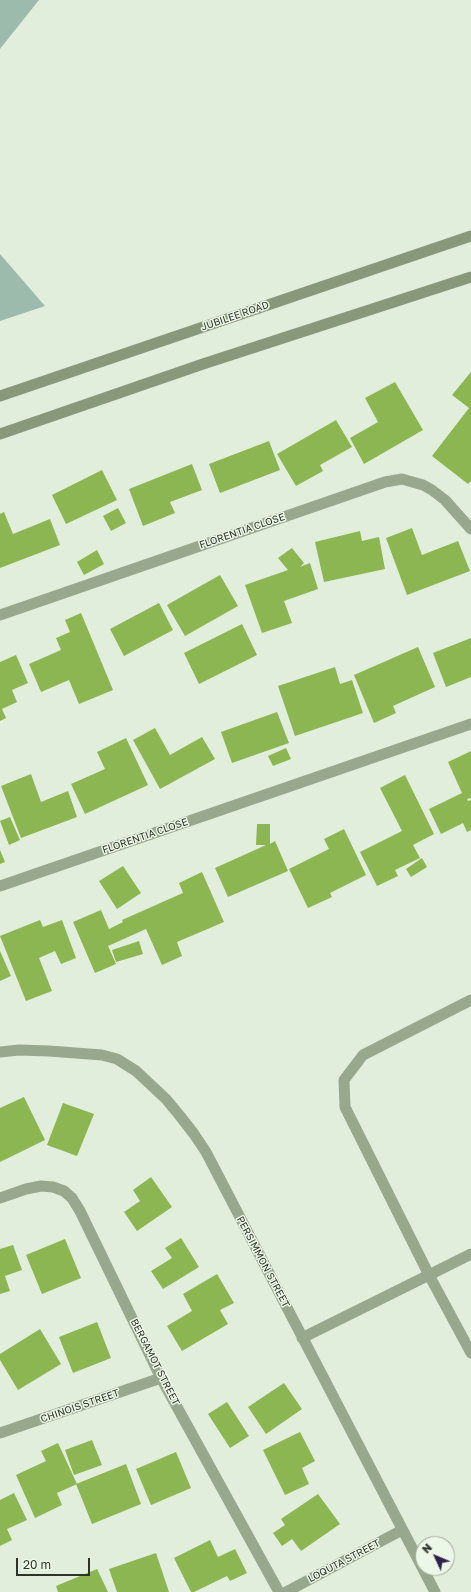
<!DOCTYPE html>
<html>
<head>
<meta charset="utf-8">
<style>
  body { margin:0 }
  #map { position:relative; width:471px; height:1592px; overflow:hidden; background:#e1eedc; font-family:"Golos Text",sans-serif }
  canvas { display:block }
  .north { position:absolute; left:415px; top:1536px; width:40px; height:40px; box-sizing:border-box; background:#ebf7e7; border:1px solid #9fa99b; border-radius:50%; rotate:314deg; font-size:11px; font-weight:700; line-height:16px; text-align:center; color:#2d3328 }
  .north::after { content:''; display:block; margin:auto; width:14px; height:18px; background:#2e234f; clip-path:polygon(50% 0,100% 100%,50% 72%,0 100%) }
  .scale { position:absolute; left:16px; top:1558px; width:74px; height:18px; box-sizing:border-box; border:2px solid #2d3328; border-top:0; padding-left:5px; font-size:12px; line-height:14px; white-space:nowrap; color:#2d3328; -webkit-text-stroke:3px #ebf7e7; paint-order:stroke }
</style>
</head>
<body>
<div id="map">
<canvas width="471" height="1592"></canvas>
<div class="north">N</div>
<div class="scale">20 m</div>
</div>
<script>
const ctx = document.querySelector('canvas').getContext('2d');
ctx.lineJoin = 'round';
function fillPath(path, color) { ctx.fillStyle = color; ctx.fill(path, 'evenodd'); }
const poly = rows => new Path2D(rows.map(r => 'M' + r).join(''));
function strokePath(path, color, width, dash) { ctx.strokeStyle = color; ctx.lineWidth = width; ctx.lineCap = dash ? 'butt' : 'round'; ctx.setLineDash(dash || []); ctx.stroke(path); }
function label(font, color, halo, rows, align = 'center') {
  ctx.font = font + ' "Golos Text",sans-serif'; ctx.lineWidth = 3; ctx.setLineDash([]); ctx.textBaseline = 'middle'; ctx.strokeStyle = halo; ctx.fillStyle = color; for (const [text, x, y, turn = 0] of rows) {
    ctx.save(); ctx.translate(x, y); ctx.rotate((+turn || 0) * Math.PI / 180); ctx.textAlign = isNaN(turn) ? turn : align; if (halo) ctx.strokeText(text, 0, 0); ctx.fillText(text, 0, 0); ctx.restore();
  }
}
const green = poly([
  [0,0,39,0,0,49],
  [0,254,45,306,0,321]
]);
const building = poly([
  [471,372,471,481,468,484,432,456,469,408,452,395],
  [395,382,423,430,364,464,350,438,378,422,365,398],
  [336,420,352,447,320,465,323,471,296,486,277,454],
  [269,441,280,470,220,493,209,464],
  [192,464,202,490,170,502,175,513,143,526,129,489],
  [102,470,117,500,66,524,52,495],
  [118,508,126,523,111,531,103,516],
  [4,512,13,534,50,519,60,545,0,568,0,514],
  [412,528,422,555,458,541,470,571,407,595,386,538],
  [360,531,362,541,379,537,385,569,324,582,315,542],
  [292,548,304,563,300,567,310,563,318,589,284,601,292,623,262,633,245,585,288,570,278,558],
  [97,550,104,564,84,575,77,562],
  [220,575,238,606,185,636,167,605],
  [159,603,173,630,124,656,110,629],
  [81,613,113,690,79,704,69,680,41,692,29,664,61,650,56,638,70,632,65,620],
  [242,624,257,655,199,684,184,653],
  [471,638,471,677,446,687,433,653],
  [418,647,435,687,393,706,396,713,374,723,354,675],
  [16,655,28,683,12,690,17,702,2,709,6,718,0,721,0,662],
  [335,667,340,684,352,680,363,713,295,736,278,686],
  [277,712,289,743,232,763,221,732],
  [155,728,170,755,202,737,215,759,160,789,133,740],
  [126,738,148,785,85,814,71,784,105,769,97,752],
  [286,748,291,759,273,766,268,756],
  [471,751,471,798,467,799,468,801,471,800,471,830,467,832,463,823,441,834,429,809,462,793,448,762],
  [31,774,41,802,68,791,77,817,21,838,1,786],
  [405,775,434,834,413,845,420,858,395,870,398,876,377,886,360,852,402,831,380,788],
  [10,817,20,840,9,845,0,821],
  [257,824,270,824,270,844,275,841,288,871,228,897,215,868,266,845,256,845],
  [344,829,366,875,330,893,332,897,308,908,289,869,329,849,324,839],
  [0,850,5,862,0,864],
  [422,858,427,867,411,877,406,869],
  [123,866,141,893,117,909,99,881],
  [202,872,224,922,177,942,182,956,162,965,146,929,108,946,116,964,95,973,73,922,101,910,109,929,123,922,122,920,183,893,179,883],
  [40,920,43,927,62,920,76,958,61,964,55,951,39,958,52,991,26,1001,0,936],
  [139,941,143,954,116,962,112,950],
  [0,951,11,976,0,981],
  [24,1097,45,1140,0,1162,0,1108],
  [63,1103,94,1114,77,1156,47,1145],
  [151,1177,172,1207,137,1231,124,1212,140,1201,133,1190],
  [181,1238,199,1267,163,1289,151,1271,172,1258,165,1248],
  [65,1239,81,1278,42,1294,26,1255],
  [13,1245,22,1270,5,1276,10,1291,0,1294,0,1249],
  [217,1274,234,1303,220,1310,228,1324,182,1351,167,1326,192,1311,183,1294],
  [97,1322,111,1358,73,1373,59,1337],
  [40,1329,61,1364,18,1390,0,1360,0,1354],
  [284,1383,302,1409,266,1434,248,1407],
  [227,1402,249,1436,230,1448,208,1414],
  [300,1432,315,1461,302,1468,309,1484,285,1495,263,1450],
  [92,1440,102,1465,74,1475,65,1450],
  [58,1443,77,1484,57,1493,62,1505,35,1518,16,1475,46,1461,41,1451],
  [176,1452,191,1488,151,1505,136,1469],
  [126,1464,141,1504,92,1524,76,1484],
  [14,1493,27,1520,7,1529,12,1540,0,1546,0,1500],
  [318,1494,340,1524,301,1551,292,1539,282,1546,273,1533,285,1525,281,1519],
  [210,1540,218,1557,235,1549,247,1573,230,1581,227,1576,194,1592,191,1592,174,1558],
  [156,1553,169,1592,117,1592,109,1569],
  [97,1569,108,1592,58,1592,56,1586]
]);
const minor = poly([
  [0,615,385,482,402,479,423,485,432,490,445,500,471,529],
  [0,886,471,724],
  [0,1052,19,1050,49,1051,102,1055,117,1059,136,1071,166,1099,180,1116,194,1134,206,1152,435,1592],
  [0,1198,26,1189,41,1186,53,1187,64,1191,72,1198,80,1211,161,1378,279,1592],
  [471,1254,429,1275,471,1353],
  [302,1338,429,1275,345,1107,344,1080,363,1055,471,1000],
  [0,1433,161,1378],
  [286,1592,402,1530]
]);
const secondary = poly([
  [0,396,471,236],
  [0,434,203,364,471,277]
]);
const streetNames = [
  ["JUBILEE ROAD",235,316,-19],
  ["FLORENTIA CLOSE",242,531,-19],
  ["FLORENTIA CLOSE",145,836,-19],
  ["PERSIMMON STREET",263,1262,62],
  ["BERGAMOT STREET",155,1362,63],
  ["CHINOIS STREET",80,1406,-19],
  ["LOQUTA STREET",344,1561,-28]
];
fillPath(green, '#9dbbad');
fillPath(building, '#8bb651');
strokePath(minor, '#98a88f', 11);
strokePath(secondary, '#88987b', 11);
label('10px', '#2d3328', '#ebf7e7', streetNames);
</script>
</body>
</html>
